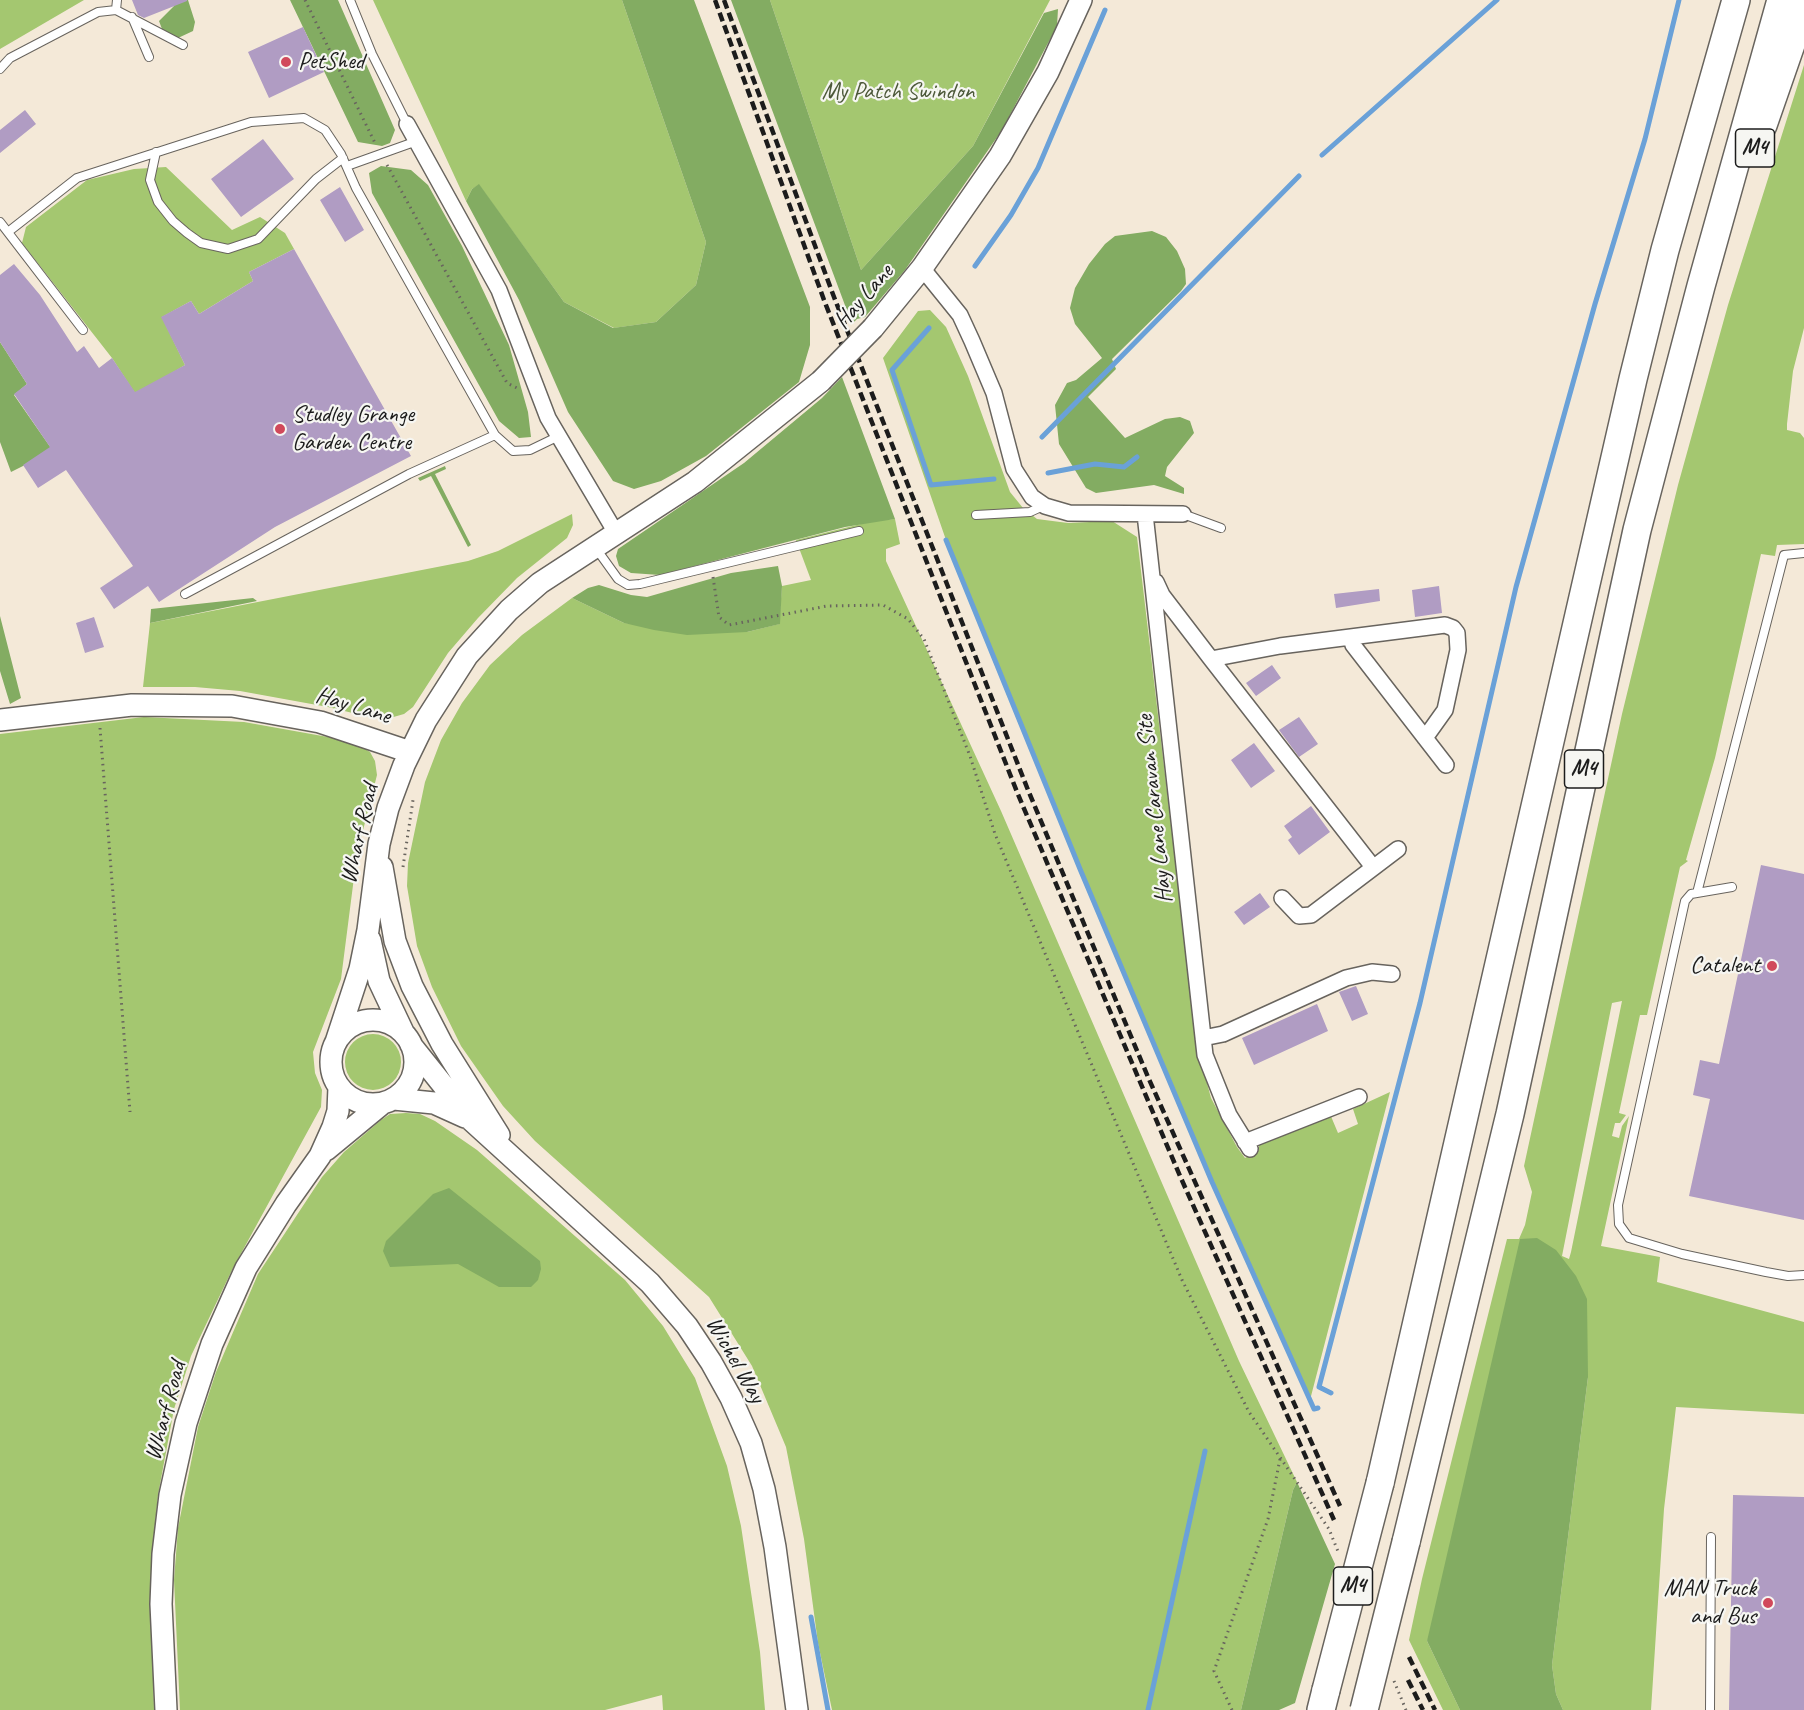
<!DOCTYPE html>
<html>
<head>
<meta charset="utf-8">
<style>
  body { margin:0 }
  canvas { display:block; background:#f4e9d8 }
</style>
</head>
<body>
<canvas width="1804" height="1710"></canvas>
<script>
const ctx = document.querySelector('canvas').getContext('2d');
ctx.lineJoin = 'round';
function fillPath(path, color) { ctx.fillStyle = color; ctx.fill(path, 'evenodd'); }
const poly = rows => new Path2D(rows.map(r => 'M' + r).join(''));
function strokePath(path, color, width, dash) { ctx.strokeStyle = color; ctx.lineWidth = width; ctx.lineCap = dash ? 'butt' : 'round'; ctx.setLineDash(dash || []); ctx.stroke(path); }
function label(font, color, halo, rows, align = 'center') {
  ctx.font = font + ' Caveat,sans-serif'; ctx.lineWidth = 4.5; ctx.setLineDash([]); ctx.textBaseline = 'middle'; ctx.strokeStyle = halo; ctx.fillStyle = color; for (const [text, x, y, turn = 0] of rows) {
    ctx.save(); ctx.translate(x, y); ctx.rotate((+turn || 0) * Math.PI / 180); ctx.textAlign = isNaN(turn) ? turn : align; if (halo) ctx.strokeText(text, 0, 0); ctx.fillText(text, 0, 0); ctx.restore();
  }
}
const green = poly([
  [0,0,84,0,0,49],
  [373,0,622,0,706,242,696,285,656,322,614,328,564,302,479,185,472,189,466,201],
  [770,0,1050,0,973,146,861,270],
  [1804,65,1804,328,1793,371,1787,424,1787,430,1800,433,1804,438,1804,544,1777,545,1775,556,1761,554,1715,758,1686,860,1688,861,1680,867,1647,1015,1640,1015,1619,1113,1626,1115,1620,1123,1615,1123,1612,1136,1619,1138,1622,1126,1629,1116,1601,1246,1660,1257,1657,1282,1804,1322,1804,1414,1676,1407,1664,1509,1651,1710,1563,1710,1556,1694,1552,1665,1588,1377,1427,1641,1460,1710,1443,1710,1409,1640,1422,1579,1507,1239,1519,1239,1525,1225,1532,1192,1524,1166,1622,714,1678,485,1728,305],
  [1622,1001,1571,1252,1569,1259,1562,1256,1612,1003],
  [166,167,232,230,260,217,285,233,294,249,249,272,253,281,199,314,191,301,162,317,185,365,136,395,112,358,22,243,26,227,87,180,134,169],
  [930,310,946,327,968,376,1010,492,1023,508,1037,519,1068,523,1112,521,1137,537,1197,1046,1211,1098,1237,1147,1245,1158,1259,1150,1259,1143,1330,1114,1338,1133,1358,1124,1353,1109,1390,1092,1310,1400,1212,1182,1080,869,946,540,883,358,918,311],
  [572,514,573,525,567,538,517,578,478,618,448,653,413,707,404,714,390,718,373,718,328,707,240,691,195,687,143,687,150,623,468,561,498,551],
  [895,519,900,544,886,549,886,561,1001,811,1239,1361,1297,1482,1293,1490,1241,1710,832,1710,818,1643,804,1539,786,1447,752,1366,709,1297,535,1141,503,1106,461,1046,432,987,417,946,407,886,408,863,425,782,441,740,462,703,490,665,522,635,572,598,624,623,747,632,779,624,782,586,811,580,796,540,873,521],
  [144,717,244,722,328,737,360,746,370,752,375,761,377,775,357,854,341,979,313,1052,315,1073,322,1090,321,1107,232,1270,191,1356,174,1409,158,1495,151,1562,154,1710,0,1710,0,734],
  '345 1062a28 28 0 1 1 56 0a28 28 0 1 1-56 0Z',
  [406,1113,420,1114,435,1121,477,1150,625,1280,663,1326,695,1378,727,1466,741,1526,760,1652,765,1710,663,1710,662,1695,605,1710,180,1710,174,1580,178,1528,198,1427,216,1372,258,1274,322,1177,344,1152,381,1120,390,1114]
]);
const forest = poly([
  [172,0,188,0,195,22,193,31,178,38,162,29,159,21,174,6],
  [290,0,338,0,395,130,390,143,382,146,358,142],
  [622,0,694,0,810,307,810,345,799,382,706,456,661,481,634,489,613,481,568,412,519,300,466,201,472,189,479,184,564,302,613,328,656,322,696,285,706,242],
  [731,0,770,0,861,270,973,146,1044,13,1058,9,1057,26,1002,130,905,270,865,317,857,319,852,324],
  [381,166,411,170,428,185,462,246,509,345,528,412,531,437,519,438,499,421,372,193,369,173],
  [1152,231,1166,237,1177,251,1185,269,1186,284,1181,291,1112,359,1116,369,1088,397,1125,438,1165,419,1180,417,1190,421,1194,433,1167,467,1165,476,1184,488,1184,494,1154,485,1096,493,1086,488,1059,444,1055,405,1067,383,1076,380,1102,358,1075,324,1070,308,1075,288,1089,264,1105,244,1115,236],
  [0,342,27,384,14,395,53,451,11,472,0,442],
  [842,377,895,519,845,527,660,575,631,573,619,566,616,556,618,549,744,463,822,398],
  [445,466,446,469,435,474,471,545,468,547,431,476,420,481,418,478],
  [778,566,782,586,780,624,747,632,687,635,654,630,624,623,572,598,588,588,599,585,631,595,647,597,731,573],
  [253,598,257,601,150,623,151,609],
  [0,616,21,698,10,704,0,671],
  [449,1188,540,1261,541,1269,538,1280,531,1287,499,1287,458,1264,390,1267,383,1251,386,1241,433,1194],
  [1537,1238,1556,1250,1576,1276,1587,1299,1588,1377,1552,1665,1556,1694,1563,1710,1460,1710,1427,1641,1520,1239],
  [1297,1482,1335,1564,1295,1703,1279,1710,1241,1710,1293,1490]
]);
const stream = poly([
  [1322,155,1497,0],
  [975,266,1011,215,1038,168,1105,10],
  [929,328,892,370,931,485,994,479],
  [1042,437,1299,176],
  [1048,473,1095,464,1124,467,1137,457],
  [946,540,1080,869,1212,1182,1314,1409,1318,1408],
  [1331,1393,1319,1387,1420,1003,1516,587,1595,304,1645,139,1679,0],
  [811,1617,828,1710],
  [1148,1710,1205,1451]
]);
const building = poly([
  [132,0,187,0,187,1,144,18,138,15],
  [303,27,324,72,269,98,248,52],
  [25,110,36,124,0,153,0,130],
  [263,139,294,179,241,217,211,179],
  [340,187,364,230,345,242,320,200],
  [294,249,411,456,275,527,159,602,148,586,114,609,100,588,133,566,66,470,38,488,23,465,50,447,14,394,27,384,0,342,0,275,14,264,40,295,77,352,84,346,99,368,112,358,135,392,185,365,161,317,191,301,199,314,253,281,249,272],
  [1439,586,1442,613,1415,617,1412,590],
  [1379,589,1380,601,1336,608,1334,594],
  [94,617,104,647,85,653,76,623],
  [1272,665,1281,678,1256,696,1246,683],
  [1299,717,1318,744,1299,757,1279,730],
  [1254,743,1275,771,1251,788,1231,760],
  [1311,806,1330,832,1299,855,1288,840,1292,837,1284,826],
  [1761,865,1804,874,1804,1220,1689,1196,1710,1099,1693,1095,1700,1060,1719,1064],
  [1260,893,1270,907,1244,925,1234,912],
  [1356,986,1368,1014,1352,1021,1339,992],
  [1317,1004,1328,1031,1254,1065,1242,1038],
  [1733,1495,1804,1497,1804,1710,1729,1710]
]);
const path = poly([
  [305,0,375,143],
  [387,165,507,383,519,389],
  [713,577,719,617,729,625,827,606,883,605,908,619,924,639,970,756,995,834,1182,1280,1249,1412,1329,1529,1339,1554],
  [100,728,130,1112],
  [403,867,413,800],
  [1394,1681,1406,1710],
  [1232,1710,1214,1671,1268,1519,1280,1459]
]);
const lane = poly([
  [350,0,372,54,407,124],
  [116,10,117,0],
  [132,17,149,57],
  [0,69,10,58,98,12,116,10,183,45],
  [156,152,150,180,158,202,173,221,187,233,201,243,228,249,258,239,316,179,343,158],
  [347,166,417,141],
  [0,222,83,330],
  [8,232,77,178,251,122,304,118,325,130,341,154,356,188,495,435,513,451,530,450,559,436],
  [1183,514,1221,528],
  [976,515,1030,512,1043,506],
  [595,547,618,579,628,585,640,584,859,531],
  [185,594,409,474,495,435],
  [1732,887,1691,894,1685,901,1618,1205,1619,1224,1629,1238,1682,1254,1766,1272,1788,1276,1804,1275],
  [1697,893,1784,555,1804,553],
  [1710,1710,1711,1537]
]);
const street = poly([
  [407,124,499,290,548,418,616,533],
  [922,268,960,315,972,341,994,393,1014,469,1032,497,1045,506,1069,513,1183,514],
  [1145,514,1205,1055,1229,1115,1250,1149],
  [1156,582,1162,595,1211,659,1373,867],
  [1351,637,1353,645,1446,765],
  [1211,659,1280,646,1445,625,1453,628,1457,633,1458,650,1445,710,1425,738],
  [1282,898,1299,916,1311,915,1398,849],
  [1203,1038,1223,1034,1346,978,1372,972,1392,974],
  [1245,1142,1359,1097]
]);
const secondary = poly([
  [873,328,922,268,1000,156,1048,72,1081,0],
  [0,720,132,705,232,706,320,722,410,752],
  [382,867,395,941,412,986,442,1044,499,1135],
  [370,940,379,981,404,1034],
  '331 1062a42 42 0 1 1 84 0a42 42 0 1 1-84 0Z',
  [336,1042,360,969,368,930,379,844,388,808,404,765,426,720,467,656,509,610,540,583,695,482,821,381],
  [411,1045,471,1120,650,1283,687,1326,711,1362,731,1398,751,1443,764,1489,775,1547,797,1710],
  [394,1099,434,1103,465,1117],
  [326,1150,383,1103],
  [166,1710,161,1604,163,1554,170,1495,186,1423,212,1344,246,1268,286,1204,320,1156,333,1127,338,1111,339,1087]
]);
const highway = poly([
  [1763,125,1804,7],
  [1380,1483,1633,379,1665,250,1736,0],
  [1406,1542,1510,1114,1637,530,1701,286,1781,0],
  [1321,1710,1326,1690]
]);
const rail = poly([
  [715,0,824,300,1017,792,1180,1176,1334,1520],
  [724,0,834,297,1028,790,1148,1077,1340,1506],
  [1409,1657,1435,1710],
  [1408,1680,1423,1710]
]);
const secondaryBridge = poly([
  [821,381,873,328]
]);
const highwayBridge = poly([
  [1326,1690,1380,1483],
  [1364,1710,1406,1542]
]);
const markers = [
  [286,62,6,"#d1495b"],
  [280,429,6,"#d1495b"],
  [1772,966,6,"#d1495b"],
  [1768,1603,6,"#d1495b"]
];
const shields = [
  [1755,148,39],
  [1584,769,39],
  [1353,1586,39]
];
const shieldNames = [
  ["M4",1755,148],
  ["M4",1584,769],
  ["M4",1353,1586]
];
const poiNames = [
  ["PetShed",298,62],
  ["Studley Grange",292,415],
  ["Garden Centre",292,443],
  ["Catalent",1760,966,"right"],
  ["MAN Truck",1756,1589,"right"],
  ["and Bus",1756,1617,"right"]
];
const parkNames = [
  ["My Patch Swindon",898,92]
];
const streetNames = [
  ["Hay Lane",864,297,-49],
  ["Hay Lane",353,706,17],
  ["Hay Lane Caravan Site",1155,809,-96],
  ["Wharf Road",360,834,-77],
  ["Wichel Way",735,1360,60],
  ["Wharf Road",166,1411,-75]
];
fillPath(green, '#a4c770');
fillPath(forest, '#83ac62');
strokePath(stream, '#6aa1d8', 5);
fillPath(building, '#b09cc3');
strokePath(lane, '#68645e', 10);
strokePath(street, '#68645e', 18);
strokePath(secondary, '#68645e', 24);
strokePath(highway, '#68645e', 30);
strokePath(path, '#68645e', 3, [1.5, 4.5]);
strokePath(lane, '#fff', 8);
strokePath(street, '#fff', 15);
strokePath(secondary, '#fff', 21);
strokePath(highway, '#fff', 27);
strokePath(rail, '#1c1c1c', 4.5, [9, 4.5]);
strokePath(secondaryBridge, '#68645e', 24, []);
strokePath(highwayBridge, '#68645e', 30, []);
strokePath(secondaryBridge, '#fff', 21);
strokePath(highwayBridge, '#fff', 27);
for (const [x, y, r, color] of markers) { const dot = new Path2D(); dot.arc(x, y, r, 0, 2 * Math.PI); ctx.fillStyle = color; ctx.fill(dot); strokePath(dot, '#f6f6f2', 2); }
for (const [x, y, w] of shields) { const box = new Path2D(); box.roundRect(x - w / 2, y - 19, w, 38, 4.5); ctx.fillStyle = '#f6f6f2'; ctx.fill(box); strokePath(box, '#1c1c1c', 1.5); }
label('bold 22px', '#1c1c1c', null, shieldNames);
label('24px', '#1c1c1c', '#f6f6f2', poiNames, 'left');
label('24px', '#4c5839', '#f6f6f2', parkNames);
label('24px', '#1c1c1c', '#f6f6f2', streetNames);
</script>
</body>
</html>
